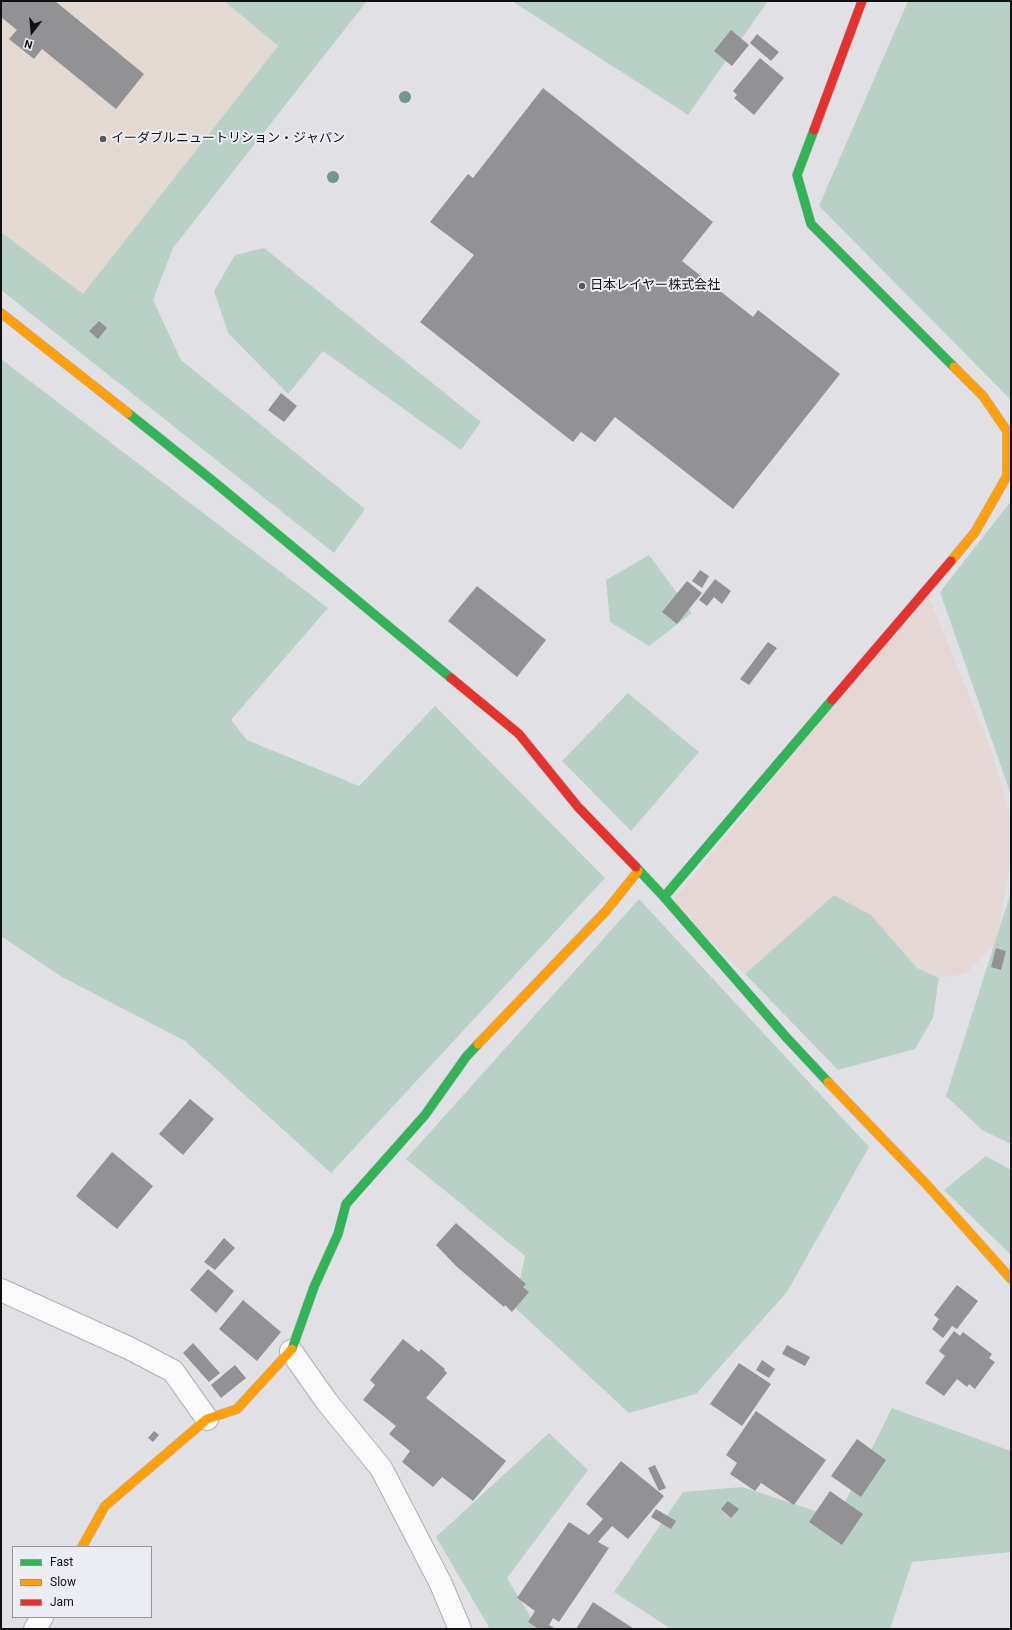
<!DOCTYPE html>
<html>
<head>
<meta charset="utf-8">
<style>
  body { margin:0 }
  #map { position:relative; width:1012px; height:1630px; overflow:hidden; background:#e1e1e5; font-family:Roboto,sans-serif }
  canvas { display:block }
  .frame { position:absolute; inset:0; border:2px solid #101013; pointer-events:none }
  .legend { position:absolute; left:12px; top:1546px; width:140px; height:72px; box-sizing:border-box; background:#ecedf4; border:1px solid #94959a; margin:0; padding:5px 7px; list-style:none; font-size:12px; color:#101013 }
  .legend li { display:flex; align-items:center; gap:8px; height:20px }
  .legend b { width:20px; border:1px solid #94959a }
  .north { position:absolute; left:12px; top:12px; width:40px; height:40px; -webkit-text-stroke:3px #ecedf4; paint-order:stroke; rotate:196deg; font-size:11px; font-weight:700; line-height:16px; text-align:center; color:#101013 }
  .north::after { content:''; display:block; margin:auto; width:14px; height:18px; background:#101013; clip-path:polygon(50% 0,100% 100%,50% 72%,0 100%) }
</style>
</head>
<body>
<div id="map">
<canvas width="1012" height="1630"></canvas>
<div class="frame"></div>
<ul class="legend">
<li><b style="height:5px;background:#30b455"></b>Fast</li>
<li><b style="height:5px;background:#ff9f0a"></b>Slow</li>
<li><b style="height:5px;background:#e5322d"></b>Jam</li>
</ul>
<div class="north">N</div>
</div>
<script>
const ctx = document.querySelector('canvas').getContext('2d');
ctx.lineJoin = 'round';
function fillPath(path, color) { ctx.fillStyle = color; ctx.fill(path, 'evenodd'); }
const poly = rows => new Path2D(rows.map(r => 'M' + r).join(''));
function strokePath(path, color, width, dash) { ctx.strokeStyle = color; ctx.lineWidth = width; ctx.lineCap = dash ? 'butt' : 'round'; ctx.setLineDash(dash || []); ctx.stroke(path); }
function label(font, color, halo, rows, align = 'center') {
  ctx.font = font + ' Roboto,"Noto Sans JP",sans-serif'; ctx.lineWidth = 4; ctx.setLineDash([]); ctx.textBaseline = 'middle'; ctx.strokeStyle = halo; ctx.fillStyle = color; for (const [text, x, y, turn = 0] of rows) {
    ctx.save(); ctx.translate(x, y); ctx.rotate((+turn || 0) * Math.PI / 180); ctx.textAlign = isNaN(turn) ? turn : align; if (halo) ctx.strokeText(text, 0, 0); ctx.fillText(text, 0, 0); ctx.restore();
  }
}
const commercial = poly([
  [1,1,224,1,278,46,83,295,1,232]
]);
const industrial = poly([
  [927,592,991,749,1011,819,1011,855,997,943,965,974,939,978,917,968,871,915,834,895,745,974,671,903]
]);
const green = poly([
  [224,1,367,1,173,248,153,300,181,360,365,509,334,553,1,290,1,232,83,294,278,46],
  [512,1,768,1,688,115],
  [908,1,1011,1,1011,400,819,206],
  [264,248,481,422,461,450,323,351,288,394,228,333,214,291,235,255],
  [1,359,328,608,231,720,247,740,359,786,435,706,605,878,331,1173,185,1041,62,977,1,936],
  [1011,501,1011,795,940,592],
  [649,555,692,613,649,646,610,622,606,580],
  [628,693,699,752,631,831,562,761],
  [1011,892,1011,1144,982,1130,946,1096],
  [834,895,871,915,917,968,939,978,933,1018,915,1049,838,1070,745,974],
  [639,899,869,1147,787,1292,696,1394,629,1413,514,1307,525,1256,406,1159],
  [986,1156,1011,1170,1011,1255,944,1190],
  [892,1408,1011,1451,1011,1552,912,1562,890,1629,671,1629,614,1592,683,1492,742,1487,837,1518],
  [549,1433,588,1470,507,1578,538,1629,490,1629,436,1537]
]);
const building = poly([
  [1,1,55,1,144,74,116,109,42,49,34,59,9,39,17,30,1,17],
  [731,30,749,45,732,66,714,51],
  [757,34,779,52,771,61,750,43],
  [760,58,784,78,754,115,734,98,737,95,733,91],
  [543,88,713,222,682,261,753,317,758,310,840,374,733,509,615,417,595,442,581,432,573,442,420,322,474,255,430,222,468,174,473,178],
  [99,321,107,328,98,339,89,331],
  [281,393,297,406,284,422,268,410],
  [700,570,709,576,702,588,692,581],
  [715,579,731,591,722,604,714,597,707,606,699,600],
  [687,581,702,593,677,624,662,612],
  [477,586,546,640,517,677,448,621],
  [768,642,777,648,749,685,740,679],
  [996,948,1006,951,1001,970,991,967],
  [190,1099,214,1119,183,1155,159,1134],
  [112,1152,153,1186,117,1229,76,1196],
  [456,1223,526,1284,523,1287,529,1292,512,1312,505,1305,504,1307,456,1266,436,1245],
  [224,1238,235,1248,215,1270,204,1262],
  [208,1269,234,1291,216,1313,190,1290],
  [957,1285,978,1301,957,1329,952,1326,943,1338,932,1329,939,1319,934,1315],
  [243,1300,281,1332,257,1361,219,1329],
  [954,1331,960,1336,963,1332,992,1354,989,1358,995,1362,975,1389,969,1384,967,1387,957,1379,944,1396,925,1383,945,1356,939,1351],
  [403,1339,419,1352,421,1349,445,1369,444,1370,447,1373,426,1398,506,1461,473,1501,442,1477,433,1487,402,1462,410,1451,389,1434,396,1426,363,1400,375,1385,370,1380],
  [193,1343,220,1373,209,1382,183,1353],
  [787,1345,810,1357,805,1366,782,1354],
  [762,1360,775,1369,769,1378,756,1370],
  [739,1363,771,1384,742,1426,710,1404],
  [235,1365,246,1378,221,1398,211,1385],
  [756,1411,826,1460,794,1505,761,1483,755,1491,730,1474,737,1463,726,1455],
  [154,1431,159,1435,153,1442,148,1438],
  [857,1439,886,1460,861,1497,831,1476],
  [621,1461,664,1496,628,1539,612,1526,598,1542,609,1548,559,1622,553,1618,549,1625,556,1629,539,1629,528,1622,535,1611,517,1598,569,1522,589,1535,603,1519,586,1504],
  [655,1465,666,1488,659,1491,648,1468],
  [830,1491,863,1514,842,1545,809,1522],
  [728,1501,739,1509,731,1518,721,1509],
  [656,1509,676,1521,671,1529,651,1517],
  [593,1602,634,1629,576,1629]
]);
const street = poly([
  [1,1290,131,1349,173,1371,207,1419],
  [291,1351,327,1402,381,1468,440,1582,460,1629],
  [35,1629,42,1617]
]);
const fast = poly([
  [814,130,797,175,811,224,954,367],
  [128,413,213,481,451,678],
  [636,867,664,897,786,1037,828,1082],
  [664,897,832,700],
  [292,1349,314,1287,338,1234,346,1204,425,1115,466,1057,478,1044]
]);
const slow = poly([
  [1,313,128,413],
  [951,561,975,532,1007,476,1007,431,983,396,954,367],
  [478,1044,606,911,638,871],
  [828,1082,927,1185,1011,1279],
  [82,1547,105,1506,207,1419,237,1409,292,1349]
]);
const jam = poly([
  [814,130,862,1],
  [451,678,519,734,578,807,636,867],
  [832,700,951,561]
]);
const trees = [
  [405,97],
  [333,177]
];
const markers = [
  [103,139,4,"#59595c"],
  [582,286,4,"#59595c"]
];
const poiNames = [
  ["イーダブルニュートリション・ジャパン",111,139],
  ["日本レイヤー株式会社",590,286]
];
fillPath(commercial, '#e4d9d2');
fillPath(industrial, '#e5d8d4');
fillPath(green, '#b8d1c6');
fillPath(building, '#929295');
strokePath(street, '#b0b0b3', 24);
strokePath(fast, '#b0b0b3', 10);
strokePath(slow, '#b0b0b3', 10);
strokePath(jam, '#b0b0b3', 10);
strokePath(street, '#fafafb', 22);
strokePath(fast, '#30b455', 9);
strokePath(slow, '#ff9f0a', 9);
strokePath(jam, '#e5322d', 9);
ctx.fillStyle = '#70978a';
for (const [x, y] of trees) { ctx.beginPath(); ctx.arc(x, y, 6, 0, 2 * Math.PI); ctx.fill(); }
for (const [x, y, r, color] of markers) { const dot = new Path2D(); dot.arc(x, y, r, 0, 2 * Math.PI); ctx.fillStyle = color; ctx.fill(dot); strokePath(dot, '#ecedf4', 1.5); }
label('13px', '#101013', '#ecedf4', poiNames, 'left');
</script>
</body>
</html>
